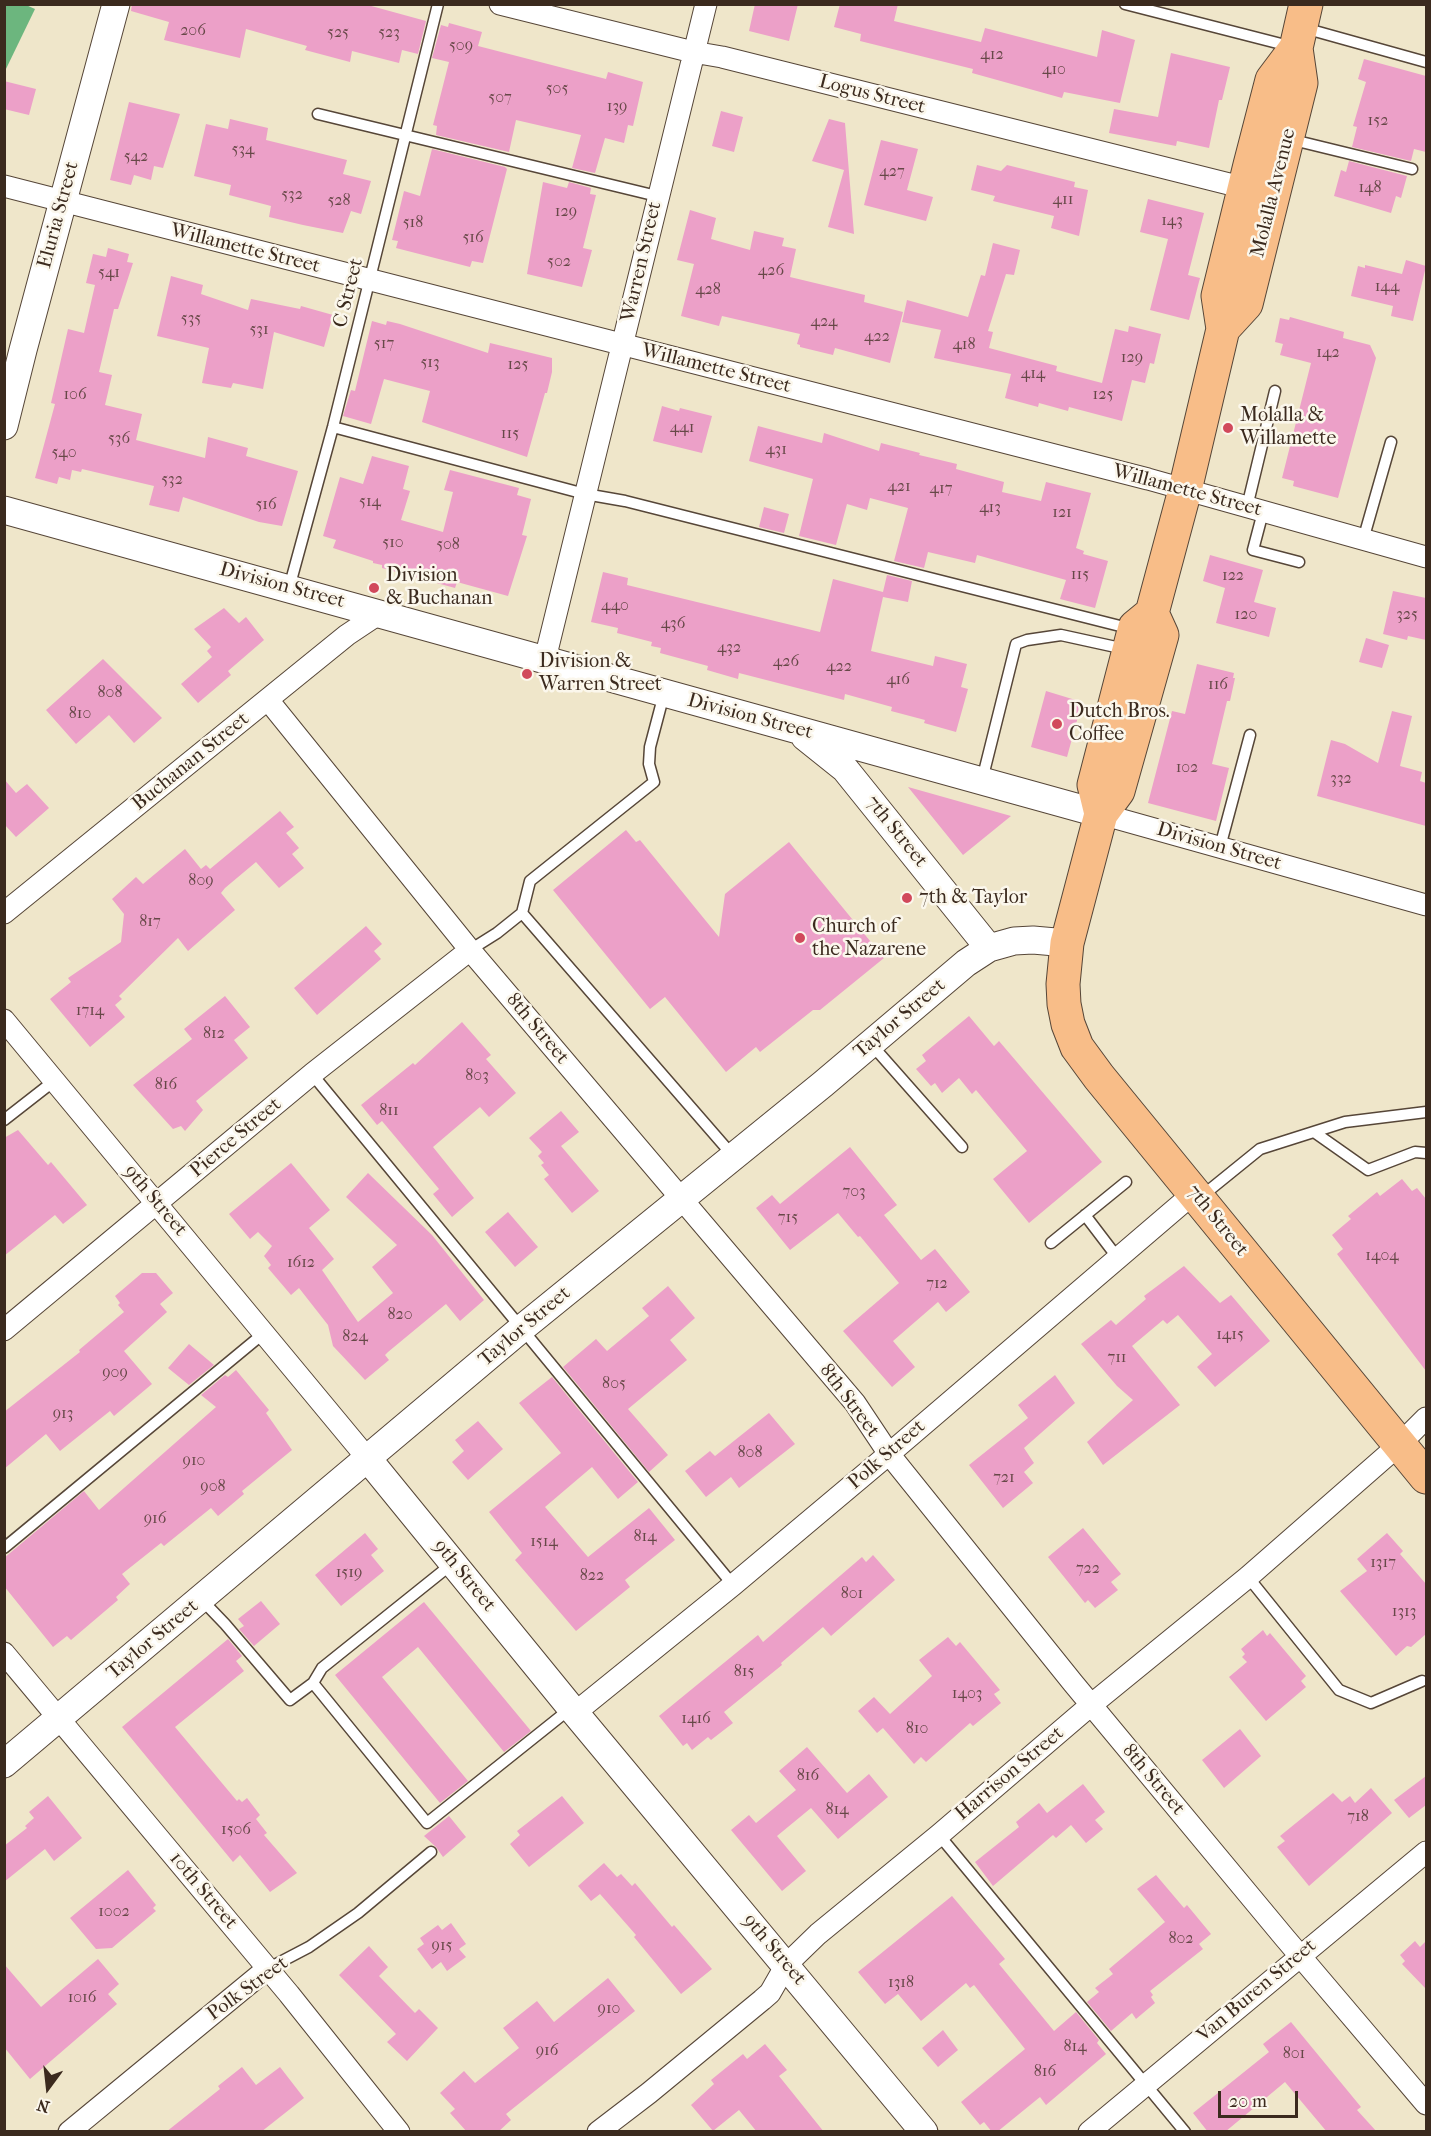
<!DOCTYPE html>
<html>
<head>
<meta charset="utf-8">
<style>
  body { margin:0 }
  #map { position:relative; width:1431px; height:2136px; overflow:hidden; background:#efe6ca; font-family:"IM FELL French Canon",serif }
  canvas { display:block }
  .frame { position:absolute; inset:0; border:6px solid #3b2a1e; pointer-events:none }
  .north { position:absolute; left:18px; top:2058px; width:60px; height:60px; -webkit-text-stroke:4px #fbf7ec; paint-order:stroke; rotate:195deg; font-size:16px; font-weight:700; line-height:24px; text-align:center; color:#3b2a1e }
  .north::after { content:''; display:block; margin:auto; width:21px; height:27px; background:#3b2a1e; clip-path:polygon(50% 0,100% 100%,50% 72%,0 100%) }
  .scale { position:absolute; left:1218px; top:2091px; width:80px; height:27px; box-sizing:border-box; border:3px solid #3b2a1e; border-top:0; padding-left:8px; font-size:18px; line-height:21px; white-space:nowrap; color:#3b2a1e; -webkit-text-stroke:4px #fbf7ec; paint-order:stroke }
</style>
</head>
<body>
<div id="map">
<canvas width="1431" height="2136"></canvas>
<div class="frame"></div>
<div class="north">N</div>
<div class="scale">20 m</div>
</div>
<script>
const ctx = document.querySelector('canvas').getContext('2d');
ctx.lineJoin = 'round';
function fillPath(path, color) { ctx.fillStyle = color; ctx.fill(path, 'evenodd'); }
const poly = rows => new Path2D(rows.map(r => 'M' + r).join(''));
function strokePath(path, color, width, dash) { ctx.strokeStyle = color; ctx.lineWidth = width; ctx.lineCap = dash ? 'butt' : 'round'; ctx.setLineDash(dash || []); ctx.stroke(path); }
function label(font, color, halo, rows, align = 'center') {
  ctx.font = font + ' "IM FELL French Canon",serif'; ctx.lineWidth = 5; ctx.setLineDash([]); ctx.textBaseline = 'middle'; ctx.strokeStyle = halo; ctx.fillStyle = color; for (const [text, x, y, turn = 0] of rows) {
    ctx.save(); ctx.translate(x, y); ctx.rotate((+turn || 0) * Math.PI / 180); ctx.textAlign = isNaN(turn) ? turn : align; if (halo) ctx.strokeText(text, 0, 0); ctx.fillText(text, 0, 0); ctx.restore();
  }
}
const forest = poly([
  [5,4,26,5,35,9,5,71]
]);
const building = poly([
  [132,4,364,4,426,21,418,54,402,50,399,63,352,51,350,62,305,50,307,46,246,29,240,58,164,40,169,22,131,11],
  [755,4,798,4,789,41,749,31],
  [840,4,898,4,894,21,981,42,985,28,1097,57,1102,30,1135,40,1120,103,1064,92,1062,98,972,73,973,69,860,41,861,34,834,27],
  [449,23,482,32,478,46,606,79,608,72,643,82,633,126,628,125,624,143,605,138,595,173,572,168,581,135,516,120,509,152,436,135,437,126,433,125,449,62,432,58,441,25,448,27],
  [1171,53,1230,67,1222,100,1219,100,1209,148,1177,141,1176,146,1109,133,1114,109,1158,117],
  [1364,59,1426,76,1426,152,1414,149,1411,161,1352,147,1357,127,1353,126,1366,82,1358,79],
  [4,81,36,89,29,115,4,109],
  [129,102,180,114,163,168,154,166,151,180,134,175,131,185,110,180],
  [721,111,743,117,734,152,712,146],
  [230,119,268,128,266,140,347,160,343,174,371,181,361,214,351,211,343,233,303,225,269,217,271,206,229,195,231,185,194,176,206,124,228,129],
  [829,119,845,123,854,234,828,227,844,170,812,161],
  [881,140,918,149,907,190,933,197,926,221,864,205],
  [432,149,505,167,507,169,483,263,472,261,470,267,396,248,398,241,392,240,404,191,420,196],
  [1349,161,1407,176,1401,198,1396,196,1391,213,1334,196,1341,170,1346,172],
  [977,165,1001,171,1007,165,1075,182,1074,187,1088,190,1079,236,1051,228,1054,216,993,201,995,196,971,190],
  [543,182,567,188,569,182,591,188,590,194,596,195,583,248,592,250,582,287,527,274],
  [1148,199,1204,213,1188,275,1200,278,1189,320,1150,310,1168,239,1140,232],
  [690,210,716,218,711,239,750,250,754,231,784,238,782,246,796,249,790,277,865,295,864,302,903,312,890,363,835,348,833,355,800,347,800,345,797,344,800,334,722,316,719,326,681,316,694,264,677,260],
  [993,243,1020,250,1014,275,1006,274,988,331,993,332,989,348,1057,366,1056,371,1102,383,1115,329,1128,332,1129,326,1161,334,1154,364,1150,363,1145,383,1132,380,1122,421,1069,407,1068,411,1039,403,1038,407,1005,398,1011,374,934,358,941,330,902,322,907,300,968,317,981,275,985,276],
  [108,248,129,254,127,262,133,263,118,309,114,309,99,372,112,375,105,405,142,414,136,440,205,458,208,437,248,448,246,456,298,471,282,526,259,522,183,497,179,512,149,505,154,486,82,469,81,472,72,470,70,480,59,477,57,484,35,478,55,404,51,403,68,329,84,333,95,285,86,283,93,254,106,257],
  [1406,260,1426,266,1413,321,1391,316,1393,306,1351,296,1358,266,1365,268,1365,265,1402,274],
  [171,276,203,285,201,294,248,310,251,299,300,309,301,306,333,315,324,347,274,332,263,389,233,383,231,388,202,383,209,348,157,336],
  [1290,317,1344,332,1343,338,1370,345,1376,358,1338,498,1293,486,1294,481,1282,478,1311,363,1280,355,1283,344,1275,342,1280,318,1289,320],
  [372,321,386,325,387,321,400,324,488,353,490,343,552,358,552,372,547,393,545,393,527,457,422,422,430,391,384,379,371,424,343,416,351,390,355,391],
  [662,406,679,411,680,408,712,416,702,453,653,441],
  [758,426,822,443,824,433,879,451,881,443,920,453,919,455,957,464,956,469,1004,482,1002,492,1041,501,1046,482,1091,493,1076,548,1084,551,1083,554,1108,561,1095,608,1060,599,1066,580,977,555,975,563,928,552,924,568,894,561,908,508,870,498,867,510,847,504,836,545,799,536,813,479,749,461],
  [372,456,409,466,403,489,410,491,401,520,443,532,453,492,444,490,450,470,519,488,517,495,531,499,522,535,527,536,508,596,457,582,455,588,382,568,382,565,373,563,373,561,333,548,336,540,323,536,340,477,363,484],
  [764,507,789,514,784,533,759,527],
  [1210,555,1263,570,1254,602,1276,608,1269,637,1216,623,1225,588,1203,581],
  [603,572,628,578,627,585,820,632,833,579,883,592,887,575,912,581,908,602,883,597,871,651,933,666,935,656,967,664,961,687,968,689,956,732,924,723,925,720,891,711,892,707,845,694,844,700,739,673,738,679,707,670,708,666,660,653,661,648,651,646,652,642,617,633,618,628,591,622],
  [1393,591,1426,598,1426,640,1408,636,1407,640,1383,634],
  [224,608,239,623,246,617,264,640,228,671,231,675,198,703,181,684,212,657,207,651,211,647,194,629],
  [1366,638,1389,645,1382,668,1359,662],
  [103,659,162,718,134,743,109,715,76,744,46,710],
  [1197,664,1234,673,1233,678,1235,678,1230,701,1227,701,1212,764,1229,768,1216,821,1148,803,1172,711,1185,714],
  [1046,691,1082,702,1067,757,1031,747],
  [1392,711,1412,716,1400,766,1422,772,1420,781,1426,783,1426,826,1317,796,1331,740,1345,744,1378,763],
  [4,779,16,793,27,784,49,808,16,837,4,824],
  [908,787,1011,816,963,855],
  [280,811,294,827,286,833,299,848,292,854,304,868,279,888,256,862,225,888,221,893,235,910,188,951,178,938,119,996,122,999,115,1005,125,1017,90,1047,50,999,71,982,68,978,121,942,124,914,112,899,136,877,143,884,185,849,201,869,206,865,210,869],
  [626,830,636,842,640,840,719,937,725,894,789,842,884,958,820,1010,813,1010,760,1052,756,1047,726,1072,665,997,650,1009,553,890],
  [366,926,382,944,374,951,381,959,317,1015,294,988],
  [225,996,250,1027,234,1040,248,1058,196,1101,203,1110,185,1131,181,1126,173,1129,133,1085,192,1039,184,1029],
  [969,1016,994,1046,999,1041,1102,1162,1029,1223,993,1179,1027,1151,976,1090,972,1094,959,1078,942,1093,935,1083,931,1086,916,1069,926,1061,922,1055],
  [462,1022,491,1055,486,1059,516,1093,489,1117,480,1107,433,1147,474,1198,452,1217,433,1194,439,1189,382,1121,377,1125,361,1105,413,1063,415,1065],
  [561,1111,579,1132,561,1146,599,1191,572,1213,544,1179,549,1175,541,1165,544,1163,538,1156,542,1152,529,1138],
  [18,1130,48,1165,51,1162,87,1205,63,1224,55,1215,4,1256,4,1138],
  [850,1147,897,1205,884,1215,921,1260,935,1249,970,1292,946,1312,938,1302,893,1341,915,1367,892,1387,843,1331,899,1283,860,1236,858,1237,838,1213,790,1250,756,1208,772,1195,780,1204],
  [291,1163,330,1210,309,1228,334,1259,322,1270,358,1322,393,1293,372,1267,397,1245,346,1197,368,1173,432,1235,484,1300,460,1321,446,1304,388,1352,385,1355,389,1360,365,1380,333,1346,328,1325,299,1288,291,1295,268,1268,271,1265,264,1256,272,1246,258,1232,250,1239,229,1214],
  [1402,1179,1412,1191,1417,1188,1426,1199,1426,1371,1337,1254,1343,1249,1332,1235,1351,1219,1348,1216,1377,1192,1380,1196],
  [508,1212,538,1247,515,1267,485,1232],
  [1184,1266,1220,1303,1231,1295,1270,1341,1215,1387,1197,1367,1212,1354,1178,1315,1167,1324,1163,1320,1132,1346,1180,1405,1103,1465,1087,1442,1133,1400,1117,1386,1081,1344,1111,1320,1116,1325,1146,1299,1144,1296],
  [142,1273,156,1273,173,1293,160,1304,167,1312,124,1351,152,1384,114,1416,110,1411,60,1451,46,1434,4,1469,4,1412,80,1352,79,1350,124,1312,118,1305,120,1303,115,1296],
  [668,1286,695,1318,670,1340,687,1360,628,1409,668,1455,649,1472,563,1367,596,1339,607,1351,649,1316,642,1308],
  [189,1344,214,1365,189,1385,168,1368],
  [236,1370,269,1410,266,1413,292,1450,242,1491,244,1494,218,1516,211,1508,164,1546,161,1543,122,1574,130,1584,116,1597,118,1600,71,1640,67,1636,53,1647,4,1586,4,1558,84,1491,99,1510,216,1407,201,1395,225,1375,228,1377],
  [1055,1375,1075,1403,1024,1448,1034,1463,1024,1472,1033,1483,1003,1508,969,1465,1028,1418,1018,1405],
  [552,1377,638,1482,618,1499,592,1467,545,1507,588,1557,649,1508,675,1540,625,1580,630,1587,576,1631,515,1560,522,1553,489,1512,561,1453,519,1403],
  [769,1413,795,1444,739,1488,731,1477,706,1497,685,1471,710,1451,715,1456],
  [478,1421,503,1449,468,1480,452,1462,464,1451,455,1440],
  [1083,1528,1121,1574,1111,1582,1118,1590,1095,1608,1088,1600,1085,1603,1048,1557],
  [365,1533,378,1549,371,1555,384,1571,341,1606,315,1575],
  [1387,1533,1403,1551,1400,1554,1426,1584,1426,1634,1411,1647,1407,1646,1396,1656,1340,1591,1367,1571,1357,1559],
  [873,1555,895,1580,831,1636,823,1627,781,1663,782,1665,724,1712,733,1723,711,1740,708,1737,692,1750,687,1743,683,1746,659,1716,758,1635,763,1642,862,1557,866,1562],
  [261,1601,280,1624,254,1646,239,1629,244,1626,238,1619],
  [424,1602,531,1731,504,1752,418,1647,382,1677,468,1781,440,1803,335,1675],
  [1263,1630,1267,1636,1270,1633,1306,1676,1301,1681,1306,1687,1266,1721,1229,1677,1247,1662,1242,1657,1245,1654,1241,1649],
  [948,1637,956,1646,960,1642,1000,1690,994,1694,1001,1703,973,1726,970,1723,926,1762,921,1757,914,1764,883,1728,877,1733,858,1711,874,1697,890,1714,932,1676,919,1660],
  [228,1639,242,1656,236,1661,244,1671,175,1727,237,1801,239,1799,242,1802,247,1798,260,1815,256,1819,267,1833,264,1835,297,1873,270,1892,240,1855,233,1862,122,1727],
  [1240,1729,1261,1756,1224,1788,1202,1760],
  [807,1747,847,1793,869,1774,888,1797,838,1839,811,1808,777,1836,806,1871,782,1891,731,1830,749,1815,756,1823,796,1790,779,1771],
  [1426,1776,1426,1805,1409,1818,1394,1800],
  [1083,1784,1105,1812,1095,1820,1103,1829,1086,1843,1071,1825,1056,1838,1053,1835,993,1886,975,1862,1019,1827,1016,1822,1039,1803,1047,1813],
  [1371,1788,1392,1813,1309,1886,1277,1847,1285,1841,1280,1836,1333,1793,1342,1802,1350,1796,1355,1803],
  [48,1796,82,1838,54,1861,45,1849,4,1882,4,1846,27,1828,25,1826,34,1818,29,1812],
  [562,1796,584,1823,529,1867,510,1844,520,1835,517,1831],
  [449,1816,466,1837,443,1857,436,1847,424,1836],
  [604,1863,617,1877,621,1874,632,1886,635,1883,672,1927,674,1925,712,1969,681,1994,634,1937,636,1935,600,1894,591,1901,578,1886],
  [128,1870,156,1905,153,1908,156,1911,112,1948,96,1949,70,1918],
  [1156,1875,1184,1908,1187,1905,1211,1934,1199,1944,1203,1949,1150,1991,1153,1995,1151,1997,1155,2003,1136,2019,1132,2013,1111,2031,1087,2002,1099,1992,1095,1988,1113,1974,1109,1969,1165,1922,1137,1889],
  [952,1896,1005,1959,999,1964,1054,2031,1076,2012,1099,2040,1097,2043,1106,2054,1046,2105,1040,2097,997,2132,992,2132,984,2122,980,2125,961,2102,1025,2049,974,1985,970,1988,966,1983,921,2021,898,1994,885,2004,858,1972],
  [451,1923,466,1944,459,1949,466,1957,447,1971,441,1962,432,1969,417,1949,424,1944,420,1938,438,1925,442,1930],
  [1415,1941,1420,1947,1426,1941,1426,1989,1402,1964,1405,1961,1400,1955],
  [369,1946,388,1967,379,1976,415,2013,419,2009,438,2028,407,2061,387,2042,396,2034,339,1975],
  [98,1959,119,1984,108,1994,117,2004,30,2079,4,2047,4,1964,41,2007],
  [608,1978,635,2011,506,2114,511,2120,498,2132,467,2132,450,2113,455,2109,440,2093,464,2071,475,2083,519,2048,503,2028,537,2001,554,2022],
  [1291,2022,1361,2107,1357,2110,1377,2132,1327,2132,1285,2082,1225,2132,1208,2132,1193,2113,1269,2052,1263,2044],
  [943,2030,958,2050,938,2067,922,2048],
  [765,2044,787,2070,779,2076,824,2132,757,2132,739,2110,713,2131,691,2105,714,2084,711,2080,743,2054,747,2059],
  [242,2067,256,2085,280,2067,304,2098,261,2132,166,2132,220,2089,218,2086]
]);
const service = poly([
  [1125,4,1293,47],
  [1304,28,1426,62],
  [318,114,657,196],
  [1289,139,1412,169],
  [333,427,585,494,625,501,1120,626,1132,627],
  [1247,507,1275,391],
  [1263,512,1253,550,1299,562],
  [1363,540,1391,442],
  [289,588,333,427,438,4],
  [982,780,1016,644,1027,640,1061,635,1125,649],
  [1220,847,1250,735],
  [522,913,734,1157],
  [470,950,497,933,522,913,530,881,654,782,649,764,650,747,664,694],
  [871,1044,962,1147],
  [312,1074,733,1585],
  [4,1120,54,1081],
  [1314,1132,1368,1170,1415,1152,1426,1153],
  [1202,1196,1260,1149,1345,1122,1426,1112],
  [1085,1215,1117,1257],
  [1051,1243,1126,1182],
  [4,1548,264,1333],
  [1248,1577,1339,1690,1371,1703,1422,1681],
  [201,1599,225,1624,290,1700,313,1683,427,1823,571,1708],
  [313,1683,322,1668,453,1563],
  [939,1835,1185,2132],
  [267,1969,309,1947,358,1913,431,1852]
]);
const minor = poly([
  [500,4,693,52,722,57,1245,188],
  [4,186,1148,479,1426,557],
  [545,659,706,4],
  [268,700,470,950,855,1403,889,1454,1073,1683,1284,1937,1426,2104],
  [1101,814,1426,905],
  [4,913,347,635,380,613],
  [4,1020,368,1459],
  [4,1330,312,1074,470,950],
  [4,1653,289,1994,399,2132],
  [576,1712,733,1585,889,1454,1194,1193],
  [69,2132,267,1969],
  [598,2132,649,2093,762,2000,770,1993,786,1965,818,1934,939,1835,1091,1705,1248,1577,1400,1444,1426,1418],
  [1089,2132,1426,1852]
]);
const tertiary = poly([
  [4,426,23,350,116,4],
  [4,510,1101,814],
  [805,737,845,769,989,948],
  [368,1459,571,1708,924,2132],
  [4,1764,521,1329,823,1084,966,963,989,948,1014,941,1033,940,1067,943]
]);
const primary = poly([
  [1223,329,1246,304,1301,83,1296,48,1306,4],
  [1152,613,1162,635,1118,791,1101,814,1067,943,1063,984,1064,1004,1068,1024,1077,1047,1099,1077,1426,1477],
  [1101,814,1094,785,1135,627,1152,613,1185,490,1223,329,1218,296,1250,165,1272,80,1296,48]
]);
const markers = [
  [1228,428,6,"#d1495b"],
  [374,588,6,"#d1495b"],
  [527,674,6,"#d1495b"],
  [1057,724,6,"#d1495b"],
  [907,898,6,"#d1495b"],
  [800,938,6,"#d1495b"]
];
const numberNames = [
  ["206",193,31],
  ["525",338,33],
  ["523",389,33],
  ["509",461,46],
  ["412",992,55],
  ["410",1054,70],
  ["505",557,89],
  ["507",500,98],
  ["139",617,107],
  ["152",1378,121],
  ["534",243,150],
  ["542",136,157],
  ["427",892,172],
  ["148",1370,188],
  ["532",292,195],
  ["411",1063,200],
  ["528",339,201],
  ["129",566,212],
  ["143",1172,221],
  ["518",413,223],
  ["516",473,238],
  ["502",559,262],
  ["426",771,271],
  ["541",109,273],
  ["144",1387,287],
  ["428",708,290],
  ["535",191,319],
  ["424",824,322],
  ["531",259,330],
  ["422",877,337],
  ["517",384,344],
  ["418",964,345],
  ["142",1328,353],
  ["129",1132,358],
  ["513",430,363],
  ["125",518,365],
  ["414",1033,374],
  ["106",75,395],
  ["125",1103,395],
  ["441",682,428],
  ["115",510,434],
  ["536",119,439],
  ["431",776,450],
  ["540",64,453],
  ["532",172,480],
  ["421",899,487],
  ["417",941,489],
  ["514",370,502],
  ["516",266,505],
  ["413",990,508],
  ["121",1062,513],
  ["510",393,543],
  ["508",448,545],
  ["115",1080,575],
  ["122",1233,576],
  ["440",615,606],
  ["120",1246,615],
  ["325",1407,615],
  ["436",673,624],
  ["432",729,648],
  ["426",786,662],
  ["422",839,667],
  ["416",898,680],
  ["116",1218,685],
  ["808",110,693],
  ["810",80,714],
  ["102",1187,768],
  ["332",1341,779],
  ["809",201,881],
  ["817",150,922],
  ["1714",90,1011],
  ["812",214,1034],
  ["803",477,1076],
  ["816",166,1085],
  ["811",389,1111],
  ["703",854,1192],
  ["715",788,1218],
  ["1404",1382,1256],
  ["1612",301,1263],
  ["712",937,1284],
  ["820",400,1315],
  ["1415",1230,1335],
  ["824",355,1337],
  ["711",1117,1358],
  ["909",115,1373],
  ["805",614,1384],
  ["913",63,1414],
  ["808",750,1453],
  ["910",194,1461],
  ["721",1004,1478],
  ["908",213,1487],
  ["916",155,1519],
  ["814",645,1537],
  ["1514",544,1542],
  ["1317",1383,1563],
  ["722",1088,1569],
  ["1519",349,1573],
  ["822",592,1576],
  ["801",852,1594],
  ["1313",1404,1612],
  ["815",744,1672],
  ["1403",967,1694],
  ["1416",696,1719],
  ["810",917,1729],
  ["816",808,1776],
  ["814",837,1810],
  ["718",1358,1817],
  ["1506",236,1830],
  ["1002",114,1912],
  ["802",1181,1939],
  ["915",442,1946],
  ["1318",901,1983],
  ["1016",82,1998],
  ["910",609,2009],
  ["814",1075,2047],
  ["916",547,2051],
  ["801",1294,2054],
  ["816",1045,2072]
];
const streetNames = [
  ["Logus Street",872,95,14],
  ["Molalla Avenue",1274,193,-76],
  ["Eluria Street",59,215,-75],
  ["Willamette Street",245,249,14],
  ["Warren Street",642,262,-77],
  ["C Street",349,293,-76],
  ["Willamette Street",716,369,14],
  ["Willamette Street",1187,491,15],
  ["Division Street",282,586,15],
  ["Division Street",750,717,15],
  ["Buchanan Street",191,762,-39],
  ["7th Street",896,832,51],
  ["Division Street",1219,847,16],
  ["Taylor Street",900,1019,-40],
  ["8th Street",537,1029,50],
  ["Pierce Street",236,1138,-40],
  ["9th Street",155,1201,50],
  ["7th Street",1217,1221,51],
  ["Taylor Street",525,1327,-40],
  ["8th Street",849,1401,53],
  ["Polk Street",887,1455,-41],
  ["9th Street",464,1576,51],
  ["Taylor Street",153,1640,-40],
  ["Harrison Street",1010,1774,-40],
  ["8th Street",1153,1780,50],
  ["10th Street",203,1891,50],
  ["9th Street",774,1950,50],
  ["Polk Street",248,1989,-36],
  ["Van Buren Street",1257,1991,-40]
];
const poiNames = [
  ["Molalla &",1240,416],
  ["Willamette",1240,439],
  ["Division",386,576],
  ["& Buchanan",386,599],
  ["Division &",539,662],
  ["Warren Street",539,685],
  ["Dutch Bros.",1069,712],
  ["Coffee",1069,735],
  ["7th & Taylor",919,898],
  ["Church of",812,927],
  ["the Nazarene",812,950]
];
fillPath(forest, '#6cb67e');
fillPath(building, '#eca0c8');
strokePath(service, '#564638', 13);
strokePath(minor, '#564638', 23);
strokePath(tertiary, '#564638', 29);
strokePath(primary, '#564638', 35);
strokePath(service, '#fff', 10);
strokePath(minor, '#fff', 21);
strokePath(tertiary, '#fff', 27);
strokePath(primary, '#f8bd88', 33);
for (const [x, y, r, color] of markers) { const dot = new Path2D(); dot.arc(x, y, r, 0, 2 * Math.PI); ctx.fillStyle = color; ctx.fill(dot); strokePath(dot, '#fbf7ec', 2); }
label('16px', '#674848', null, numberNames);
label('20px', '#3b2a1e', '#fbf7ec', streetNames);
label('20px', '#3b2a1e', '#fbf7ec', poiNames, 'left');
</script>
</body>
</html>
